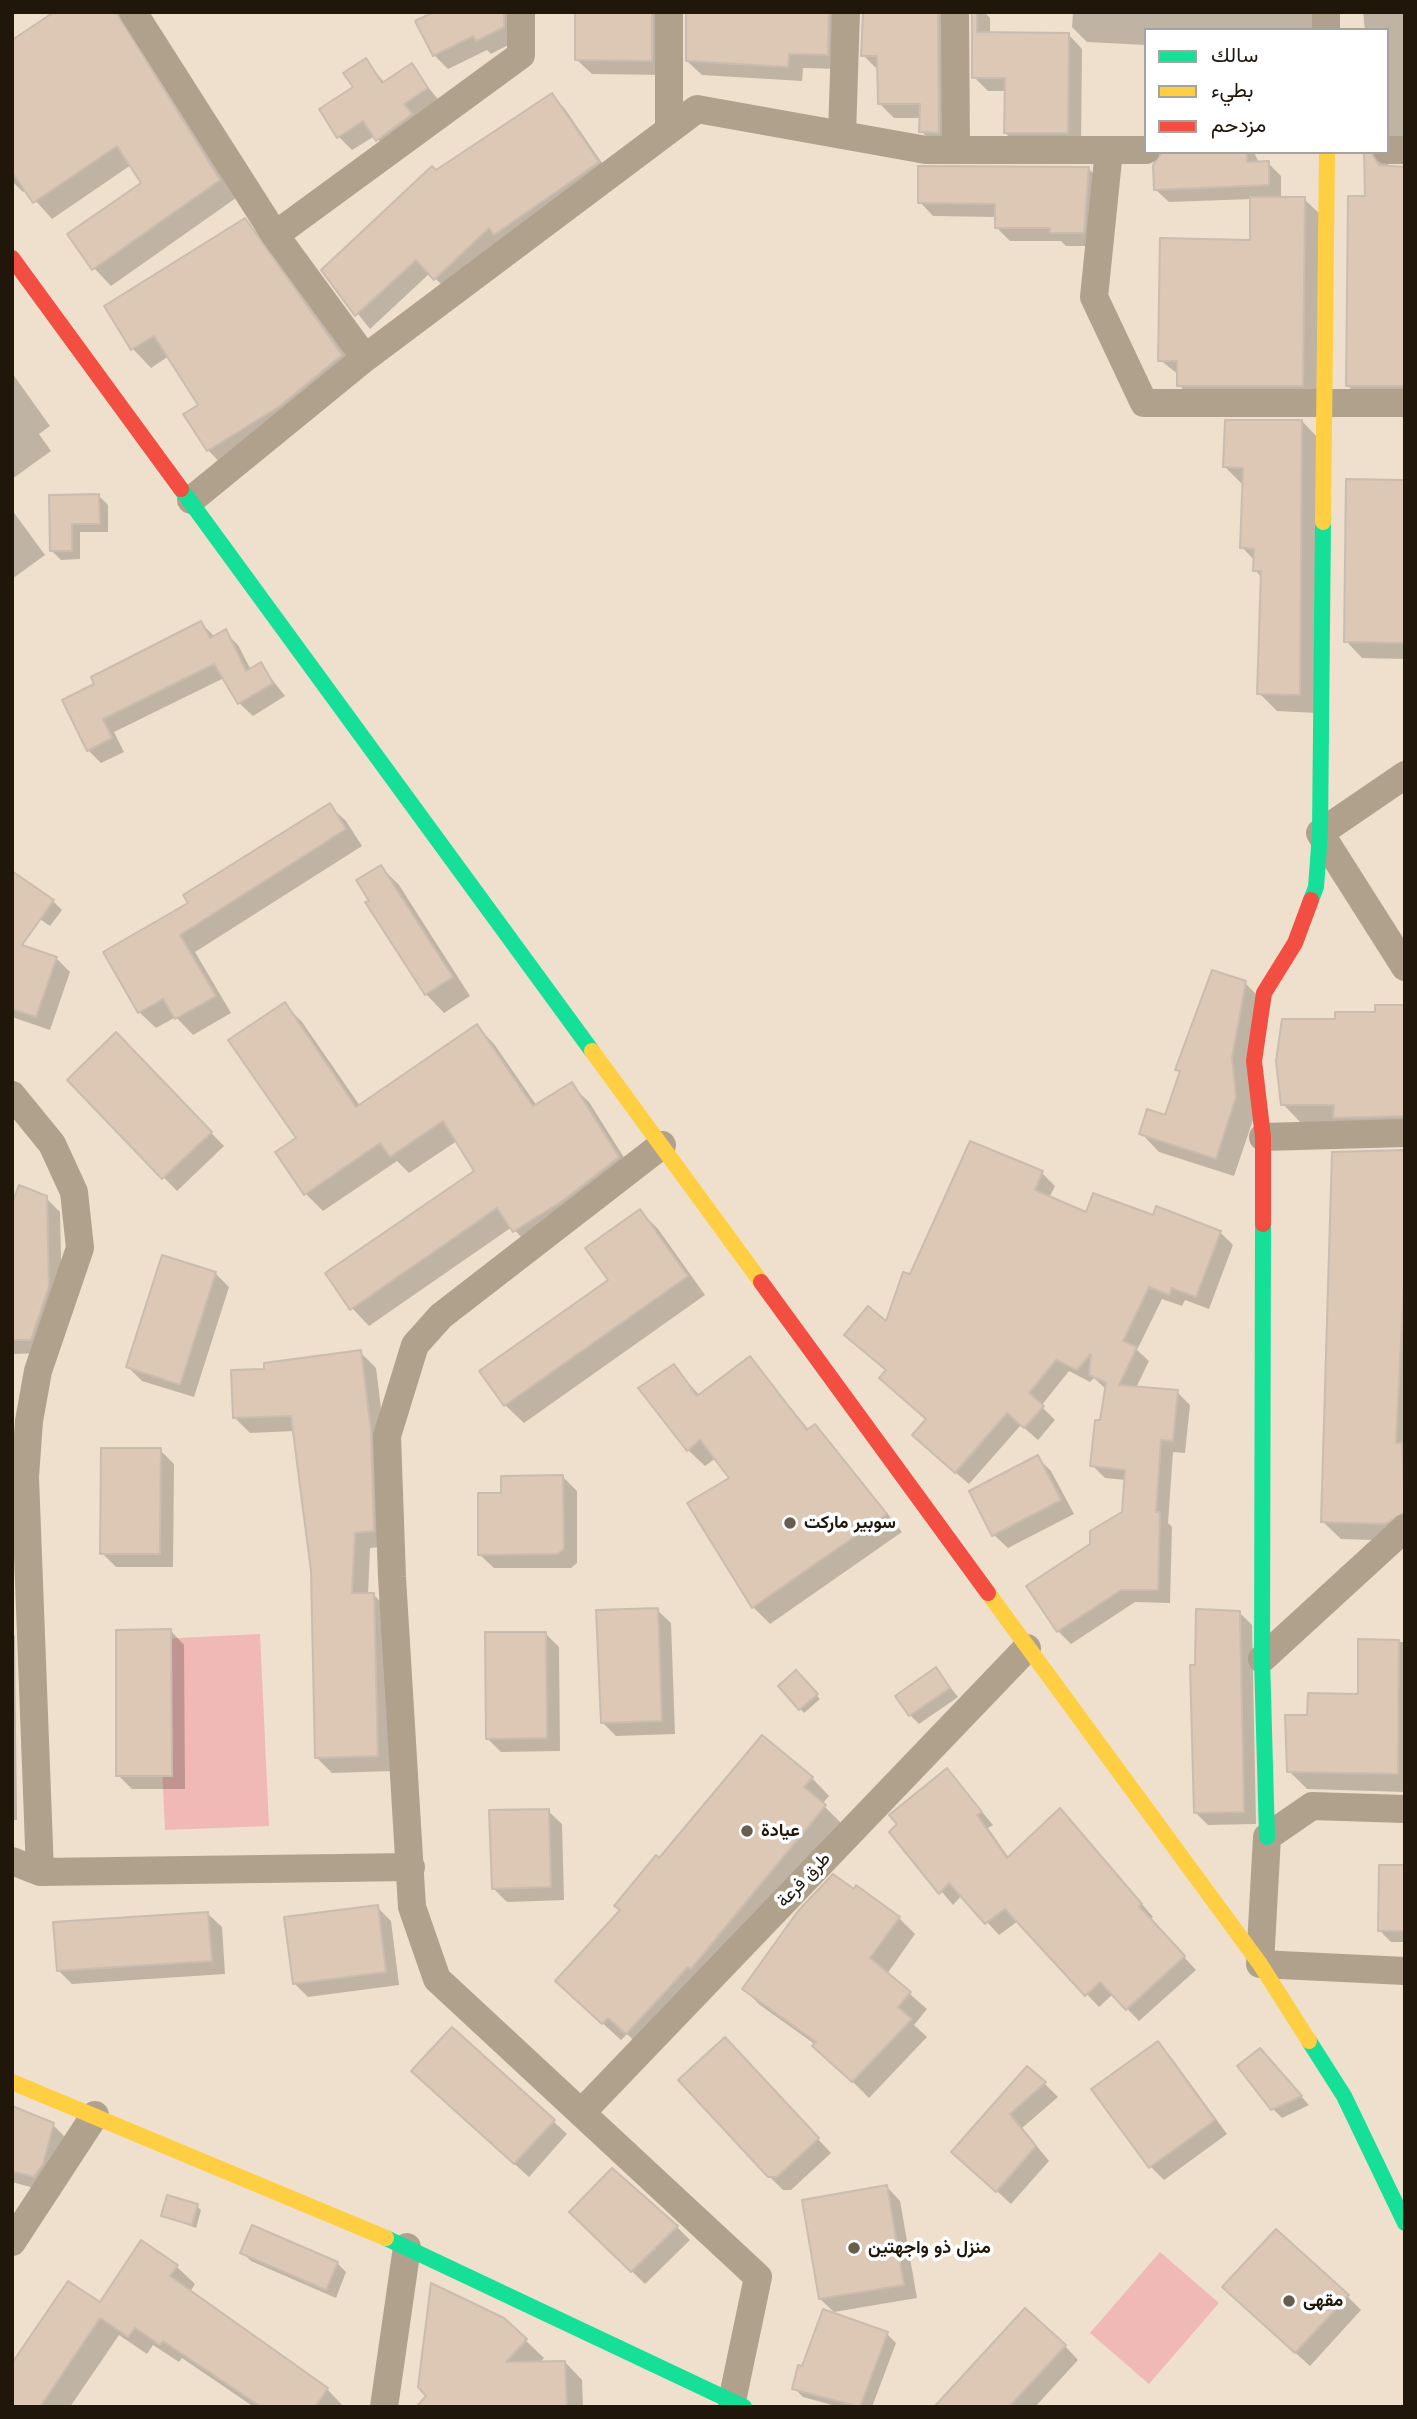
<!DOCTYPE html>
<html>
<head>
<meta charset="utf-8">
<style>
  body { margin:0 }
  #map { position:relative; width:1417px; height:2419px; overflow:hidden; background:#efe0cd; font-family:Helvetica,Vazirmatn,sans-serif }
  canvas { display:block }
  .frame { position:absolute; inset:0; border:14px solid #201609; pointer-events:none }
  .legend { position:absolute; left:1144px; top:28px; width:245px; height:126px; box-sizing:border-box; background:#fff; border:2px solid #a6a29d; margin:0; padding:9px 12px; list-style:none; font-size:21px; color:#201609 }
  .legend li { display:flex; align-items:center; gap:14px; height:35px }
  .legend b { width:35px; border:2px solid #a6a29d }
</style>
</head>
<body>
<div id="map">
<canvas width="1417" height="2419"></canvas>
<div class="frame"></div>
<ul class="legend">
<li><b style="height:9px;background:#16e098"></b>سالك</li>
<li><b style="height:9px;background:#ffcf43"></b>بطيء</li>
<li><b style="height:9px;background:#f24e42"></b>مزدحم</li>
</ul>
</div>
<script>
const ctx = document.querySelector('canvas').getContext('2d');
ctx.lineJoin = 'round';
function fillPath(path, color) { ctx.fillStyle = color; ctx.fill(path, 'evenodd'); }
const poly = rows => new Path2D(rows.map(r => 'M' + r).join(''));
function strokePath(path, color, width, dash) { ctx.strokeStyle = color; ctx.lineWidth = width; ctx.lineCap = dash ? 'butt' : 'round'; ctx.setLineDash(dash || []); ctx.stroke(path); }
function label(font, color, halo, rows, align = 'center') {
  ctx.font = font + ' Helvetica,Vazirmatn,sans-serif'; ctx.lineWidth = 7; ctx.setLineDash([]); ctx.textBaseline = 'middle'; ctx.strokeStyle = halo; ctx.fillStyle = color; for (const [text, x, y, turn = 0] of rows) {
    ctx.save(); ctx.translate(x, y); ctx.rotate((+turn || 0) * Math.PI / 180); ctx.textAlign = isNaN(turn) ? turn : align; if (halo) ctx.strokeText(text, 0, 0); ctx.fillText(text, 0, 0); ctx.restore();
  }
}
const green = poly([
  [260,1634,269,1826,165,1830,156,1639],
  [1160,2252,1219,2303,1149,2384,1090,2333]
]);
const shadow = poly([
  [57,12,129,12,236,198,111,286,94,268,143,183,131,165,52,219,26,190,23,192,12,181,12,42],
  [438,12,527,12,516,41,491,54,487,50,448,69,434,55],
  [619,12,675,12,666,75,592,74,577,60],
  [687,12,853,12,842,69,803,68,802,81,702,75,687,61],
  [864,12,964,12,953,147,936,146,921,131,921,118,894,118,879,103,878,70,863,55],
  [973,12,984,12,990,18,990,34,1069,35,1082,49,1081,146,1019,146,1005,133,1006,91,988,91,974,77],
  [1073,12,1335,12,1324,30,1146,30,1146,45,1087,42,1072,27],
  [1363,12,1405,12,1405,149,1387,151,1387,30,1365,30],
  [366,61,385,83,411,66,441,103,391,153,375,136,352,150,339,137],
  [552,95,565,109,611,176,449,292,430,273,370,329,323,270,436,172],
  [1163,152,1254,152,1259,163,1268,163,1281,176,1281,199,1304,199,1320,214,1318,401,1194,400,1179,385,1179,375,1160,360,1252,241,1252,199,1169,202,1156,190],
  [1366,152,1379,152,1388,161,1388,168,1405,167,1405,403,1365,402,1348,386,1367,198],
  [1088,168,1102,182,1097,246,1066,246,1061,241,1010,241,996,227,996,217,933,216,920,202],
  [244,220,263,239,359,374,226,469,208,450,186,414,200,405,169,356,151,368,133,349,106,307],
  [12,373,50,426,39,434,51,451,12,479],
  [1302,421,1320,440,1317,713,1277,711,1259,693,1262,578,1255,570,1255,561,1242,547,1244,486,1225,467],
  [1405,481,1405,659,1362,658,1346,641],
  [99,496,108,505,108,532,80,532,80,559,61,560,52,551,51,497],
  [12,510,45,555,12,579],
  [201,623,215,637,225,632,238,645,251,670,260,664,285,696,253,716,239,703,224,678,114,732,124,752,101,763,88,750,97,685],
  [329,805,346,821,362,846,195,952,231,1013,193,1035,176,1017,156,1028,139,1012,190,903],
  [381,867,399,885,470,996,444,1013,426,994,368,903,371,901],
  [53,901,62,910,50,926,18,904],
  [12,943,56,958,70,972,50,1030,12,1017],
  [1245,983,1263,1001,1254,1117,1234,1176,1159,1152,1141,1133,1166,1117,1181,1073,1177,1069],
  [284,1004,302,1022,360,1106,477,1026,494,1044,537,1106,571,1085,589,1102,635,1175,531,1248,512,1227,369,1326,352,1308,476,1171,457,1141,409,1173,397,1161,323,1211,305,1193],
  [1405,1007,1405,1135,1301,1123,1283,1104,1336,1021],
  [116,1035,224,1146,177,1191,69,1080],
  [1405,1151,1405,1541,1341,1539,1322,1521],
  [1042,1173,1055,1186,1049,1198,1087,1214,1154,1218,1220,1232,1233,1245,1209,1309,1185,1300,1182,1306,1162,1299,1137,1350,1149,1361,1136,1388,1177,1392,1190,1405,1185,1453,1173,1452,1168,1523,1172,1527,1170,1603,1135,1602,1071,1644,1058,1631,1092,1545,1124,1513,1126,1480,1105,1478,1092,1465,1106,1389,1094,1378,1090,1382,1069,1371,1041,1406,1055,1420,1038,1440,1021,1425,969,1484,927,1448,928,1420,888,1371,886,1324,911,1276],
  [46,1198,60,1212,62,1301,45,1353,12,1354,12,1208],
  [640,1211,658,1229,705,1295,524,1423,505,1405,610,1280],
  [215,1273,229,1287,194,1397,142,1381,128,1367],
  [360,1352,376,1368,386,1448,389,1546,370,1548,368,1595,374,1595,389,1610,393,1771,332,1773,316,1757,313,1571,295,1431,250,1433,234,1417],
  [750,1358,809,1430,815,1427,832,1444,902,1532,770,1624,753,1607,731,1478,716,1458,705,1466,688,1450,674,1366,700,1396],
  [160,1450,174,1464,173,1567,116,1567,102,1553],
  [1037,1457,1051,1471,1074,1514,1008,1548,994,1535],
  [563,1477,577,1491,577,1563,571,1568,494,1568,480,1555,503,1495],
  [657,1610,671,1623,675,1734,616,1736,602,1722],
  [1239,1612,1252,1625,1256,1824,1208,1825,1195,1812,1196,1667],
  [171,1631,184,1645,185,1789,132,1789,118,1775],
  [12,1633,15,1636,17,1820,12,1820],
  [546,1634,559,1647,560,1751,501,1752,487,1738],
  [1360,1641,1405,1642,1405,1792,1307,1789,1289,1771,1309,1717,1359,1696],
  [936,1669,958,1697,919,1724,910,1715],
  [796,1672,820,1699,804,1713,780,1686],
  [947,1770,993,1825,988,1828,1009,1858,1072,1823,1153,1917,1150,1920,1196,1970,1139,2021,1113,1994,1099,2007,1018,1921,999,1935,962,1895,953,1905,891,1832],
  [812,1778,829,1796,822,1804,842,1824,644,2050,627,2034,621,2040,575,1998,622,1911,660,1861],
  [548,1811,562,1824,564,1900,507,1902,493,1888],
  [1405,1867,1405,1942,1391,1942,1379,1930],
  [377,1907,391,1921,399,1985,308,1997,294,1983],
  [208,1914,222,1927,225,1974,72,1984,59,1971],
  [899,1918,915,1934,887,1974,927,2009,914,2025,927,2037,869,2098,816,2045,760,2005,744,1989],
  [1157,2043,1171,2057,1227,2134,1164,2180,1150,2166],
  [738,2053,831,2153,791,2190,783,2190,769,2176],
  [1268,2060,1309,2105,1282,2118,1273,2109],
  [1044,2083,1058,2097,1022,2128,1049,2161,1011,2204,954,2152],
  [427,2085,553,2121,567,2134,529,2177],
  [12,2108,53,2125,70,2142,52,2193,12,2182],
  [887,2187,900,2201,917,2298,834,2312,820,2299],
  [197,2206,201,2210,196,2228,163,2216],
  [571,2212,677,2227,690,2240,645,2284],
  [253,2227,337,2263,346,2272,336,2298,251,2261,242,2252],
  [176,2266,195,2284,190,2292,327,2389,344,2407,254,2407,182,2358,179,2362,153,2345,147,2354,119,2335,70,2407,12,2407,100,2304],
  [1347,2296,1361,2310,1310,2366,1238,2301],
  [503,2319,544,2358,539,2363,565,2362,582,2380,583,2407,418,2407],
  [887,2334,896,2343,872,2407,839,2407,803,2397,794,2388,803,2369],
  [1065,2346,1078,2360,1035,2407,952,2407]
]);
const building = poly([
  [54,12,116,12,220,180,92,270,67,234,141,183,117,146,33,203,12,172,12,40,54,12],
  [434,12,504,12,504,27,476,41,473,36,433,56,415,21,434,12],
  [575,12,652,12,652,61,575,60,575,12],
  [686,12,829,12,828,55,789,54,788,67,686,61,686,12],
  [863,12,938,12,939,133,919,132,920,104,878,104,877,56,861,56,863,12],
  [972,12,977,12,977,32,1069,33,1068,133,1004,133,1005,78,972,78,972,12],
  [366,58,382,83,412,63,428,88,404,104,412,114,376,141,363,121,337,138,319,109,353,87,343,73,366,58],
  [552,93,599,162,494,235,489,228,434,280,416,260,355,316,321,270,432,166,436,170,552,93],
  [1162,152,1247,152,1247,162,1269,161,1269,185,1154,190,1153,165,1162,152],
  [1364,152,1371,152,1379,165,1405,167,1405,386,1346,386,1348,196,1365,196,1364,152],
  [918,166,1089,167,1084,233,1050,233,1050,228,995,228,995,204,918,203,918,166],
  [1250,197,1305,197,1303,386,1177,386,1177,361,1158,361,1160,238,1250,240,1250,197],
  [245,218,342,355,280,406,207,451,183,414,198,405,154,336,131,350,104,306,245,218],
  [1225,420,1302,420,1300,695,1257,694,1261,571,1253,571,1254,549,1240,548,1243,468,1223,467,1225,420],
  [1346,479,1405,480,1405,643,1344,642,1346,479],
  [99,494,100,524,72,524,72,551,50,551,49,495,99,494],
  [201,621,210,638,226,629,246,671,261,662,273,683,238,704,214,664,103,719,112,738,87,751,62,700,94,684,91,677,201,621],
  [330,803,346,829,180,935,216,996,175,1019,163,999,138,1013,103,952,188,903,183,895,330,803],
  [381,865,453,977,425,995,365,902,369,901,356,880,381,865],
  [12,871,54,900,22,945,57,957,36,1017,12,1009,12,871],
  [1212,970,1246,981,1232,1058,1236,1097,1216,1159,1139,1134,1147,1109,1165,1115,1180,1071,1175,1070,1212,970],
  [285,1002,356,1107,477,1024,533,1106,572,1082,619,1157,565,1199,513,1232,497,1208,350,1310,325,1273,474,1171,443,1121,390,1157,380,1143,304,1195,275,1152,296,1138,228,1040,285,1002],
  [1375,1005,1405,1005,1405,1116,1333,1118,1334,1105,1281,1105,1276,1061,1282,1019,1335,1019,1335,1012,1375,1012,1375,1005],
  [116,1032,212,1132,162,1179,67,1080,116,1032],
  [970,1141,1043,1171,1035,1190,1086,1212,1093,1193,1153,1215,1156,1206,1221,1231,1196,1297,1172,1288,1169,1295,1149,1287,1123,1341,1137,1347,1119,1385,1178,1390,1173,1441,1161,1440,1156,1512,1160,1512,1158,1590,1121,1590,1057,1632,1026,1586,1090,1544,1090,1531,1122,1512,1125,1470,1090,1466,1095,1420,1100,1420,1106,1383,1089,1375,1091,1354,1077,1370,1056,1360,1029,1393,1044,1406,1024,1428,1007,1413,955,1473,912,1435,926,1419,879,1378,886,1370,844,1335,868,1306,886,1321,903,1272,910,1274,970,1141],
  [1405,1150,1405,1263,1396,1443,1402,1443,1405,1512,1385,1524,1321,1522,1332,1152,1405,1150],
  [19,1185,47,1196,49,1286,31,1340,12,1340,12,1203,19,1185],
  [640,1209,688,1276,504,1406,479,1371,608,1280,585,1248,640,1209],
  [162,1255,216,1272,180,1385,126,1367,162,1255],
  [361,1350,371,1431,374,1531,355,1533,352,1593,374,1593,378,1756,315,1758,311,1571,291,1416,233,1418,231,1370,264,1369,264,1363,361,1350],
  [750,1356,807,1430,815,1424,887,1514,752,1608,687,1503,729,1478,700,1440,687,1451,638,1388,674,1364,697,1396,750,1356],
  [101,1448,161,1448,160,1554,100,1554,101,1448],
  [1038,1455,1061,1500,992,1536,969,1491,1038,1455],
  [563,1475,564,1549,557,1554,478,1555,478,1493,501,1493,501,1476,563,1475],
  [658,1608,662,1721,601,1723,596,1610,658,1608],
  [1196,1609,1240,1611,1244,1812,1194,1813,1190,1665,1195,1665,1196,1609],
  [171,1629,172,1776,116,1776,116,1630,171,1629],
  [485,1632,546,1632,547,1738,486,1739,485,1632],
  [1358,1639,1399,1640,1398,1774,1287,1772,1285,1715,1307,1715,1308,1693,1358,1694,1358,1639],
  [936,1667,950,1688,909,1716,895,1696,936,1667],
  [796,1670,818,1694,799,1710,778,1686,796,1670],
  [762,1735,813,1777,804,1787,826,1805,691,1969,688,1967,626,2034,608,2018,602,2024,555,1981,620,1910,614,1906,656,1855,659,1858,762,1735],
  [947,1768,982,1812,977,1815,1007,1858,1060,1808,1142,1904,1139,1906,1185,1956,1126,2010,1100,1982,1085,1996,1005,1909,985,1924,949,1883,939,1894,889,1832,897,1824,889,1815,947,1768],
  [549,1809,551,1887,492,1889,489,1810,549,1809],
  [1379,1865,1405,1865,1405,1931,1378,1931,1379,1865],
  [833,1874,854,1889,856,1885,900,1917,870,1958,911,1992,898,2007,912,2019,852,2082,812,2046,816,2042,742,1989,798,1911,833,1874],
  [378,1905,386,1972,293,1984,284,1917,378,1905],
  [208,1912,212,1961,57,1971,53,1922,208,1912],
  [452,2027,555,2120,514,2164,411,2071,452,2027],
  [725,2037,819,2138,777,2177,768,2177,678,2080,725,2037],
  [1158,2041,1215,2120,1149,2168,1091,2089,1158,2041],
  [1260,2048,1302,2096,1271,2110,1237,2066,1260,2048],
  [1027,2066,1046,2082,1010,2114,1036,2146,996,2192,951,2152,1027,2066],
  [12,2106,54,2123,43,2164,34,2177,12,2171,12,2106],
  [612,2168,678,2226,631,2272,569,2212,612,2168],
  [887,2185,904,2285,819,2299,802,2200,887,2185],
  [167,2195,198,2204,192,2225,161,2216,167,2195],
  [252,2225,338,2262,326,2290,240,2253,252,2225],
  [1276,2229,1349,2295,1295,2353,1222,2287,1276,2229],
  [141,2240,178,2265,170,2276,328,2388,315,2407,261,2407,163,2341,160,2345,135,2328,128,2337,100,2318,40,2407,12,2407,12,2363,68,2281,100,2302,141,2240],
  [431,2283,504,2318,527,2339,506,2362,565,2361,567,2407,416,2407,426,2396,418,2387,431,2283],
  [1025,2308,1066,2345,1009,2407,934,2407,1025,2308],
  [823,2309,888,2332,860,2407,792,2389,798,2365,802,2366,823,2309]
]);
const street = poly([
  [133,12,275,235,365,358],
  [669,12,669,130],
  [955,12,956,150],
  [1326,12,1326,30],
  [842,135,846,12],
  [1109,150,1094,297,1144,403,1405,403],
  [1387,150,1405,150],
  [275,235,521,55,521,12],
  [191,500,365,358,697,109,926,150,1146,150],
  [1405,775,1320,833,1405,967],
  [12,1095,52,1144,74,1192,80,1248,38,1371,29,1421,25,1477,40,1872],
  [1263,1137,1405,1133],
  [662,1145,441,1316,415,1345,387,1436,392,1577,412,1907,437,1979,758,2277,732,2401],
  [1262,1659,1405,1528],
  [1405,1809,1312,1806,1267,1837,1260,1964,1405,1971],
  [12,1861,40,1872,411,1867],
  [581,2113,1027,1648],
  [12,2242,95,2115],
  [384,2407,407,2247]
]);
const fast = poly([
  [181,489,592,1051],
  [1311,900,1316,887,1320,833,1323,522],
  [1263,1224,1262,1659,1267,1837],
  [1309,2041,1344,2096,1405,2223],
  [386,2238,744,2407]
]);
const slow = poly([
  [1323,522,1327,152],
  [592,1051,761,1282],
  [988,1593,1260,1964,1309,2041],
  [12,2082,386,2238]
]);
const jam = poly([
  [12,258,181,489],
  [1263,1224,1263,1137,1254,1061,1264,993,1295,943,1311,900],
  [761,1282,988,1593]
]);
const markers = [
  [790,1523,7,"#685d4e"],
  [747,1831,7,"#685d4e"],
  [854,2248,7,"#685d4e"],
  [1289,2301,7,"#685d4e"]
];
const poiNames = [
  ["سوبير ماركت",804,1523],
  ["عيادة",761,1831],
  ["منزل ذو واجهتين",868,2248],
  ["مقهى",1303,2301]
];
const streetNames = [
  ["طرق فرعة",804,1880,-46]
];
fillPath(green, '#f0b9b5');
fillPath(shadow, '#0003');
fillPath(building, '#ddc7b5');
strokePath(building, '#cabcaf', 2);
strokePath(street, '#b0a18d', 28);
strokePath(fast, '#16e098', 16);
strokePath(slow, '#ffcf43', 16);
strokePath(jam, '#f24e42', 16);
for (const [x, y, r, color] of markers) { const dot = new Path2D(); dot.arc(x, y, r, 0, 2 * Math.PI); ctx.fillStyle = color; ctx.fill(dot); strokePath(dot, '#fff', 2.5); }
label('bold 18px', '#201609', '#fff', poiNames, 'left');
label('18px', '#201609', '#fff', streetNames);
</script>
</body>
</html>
